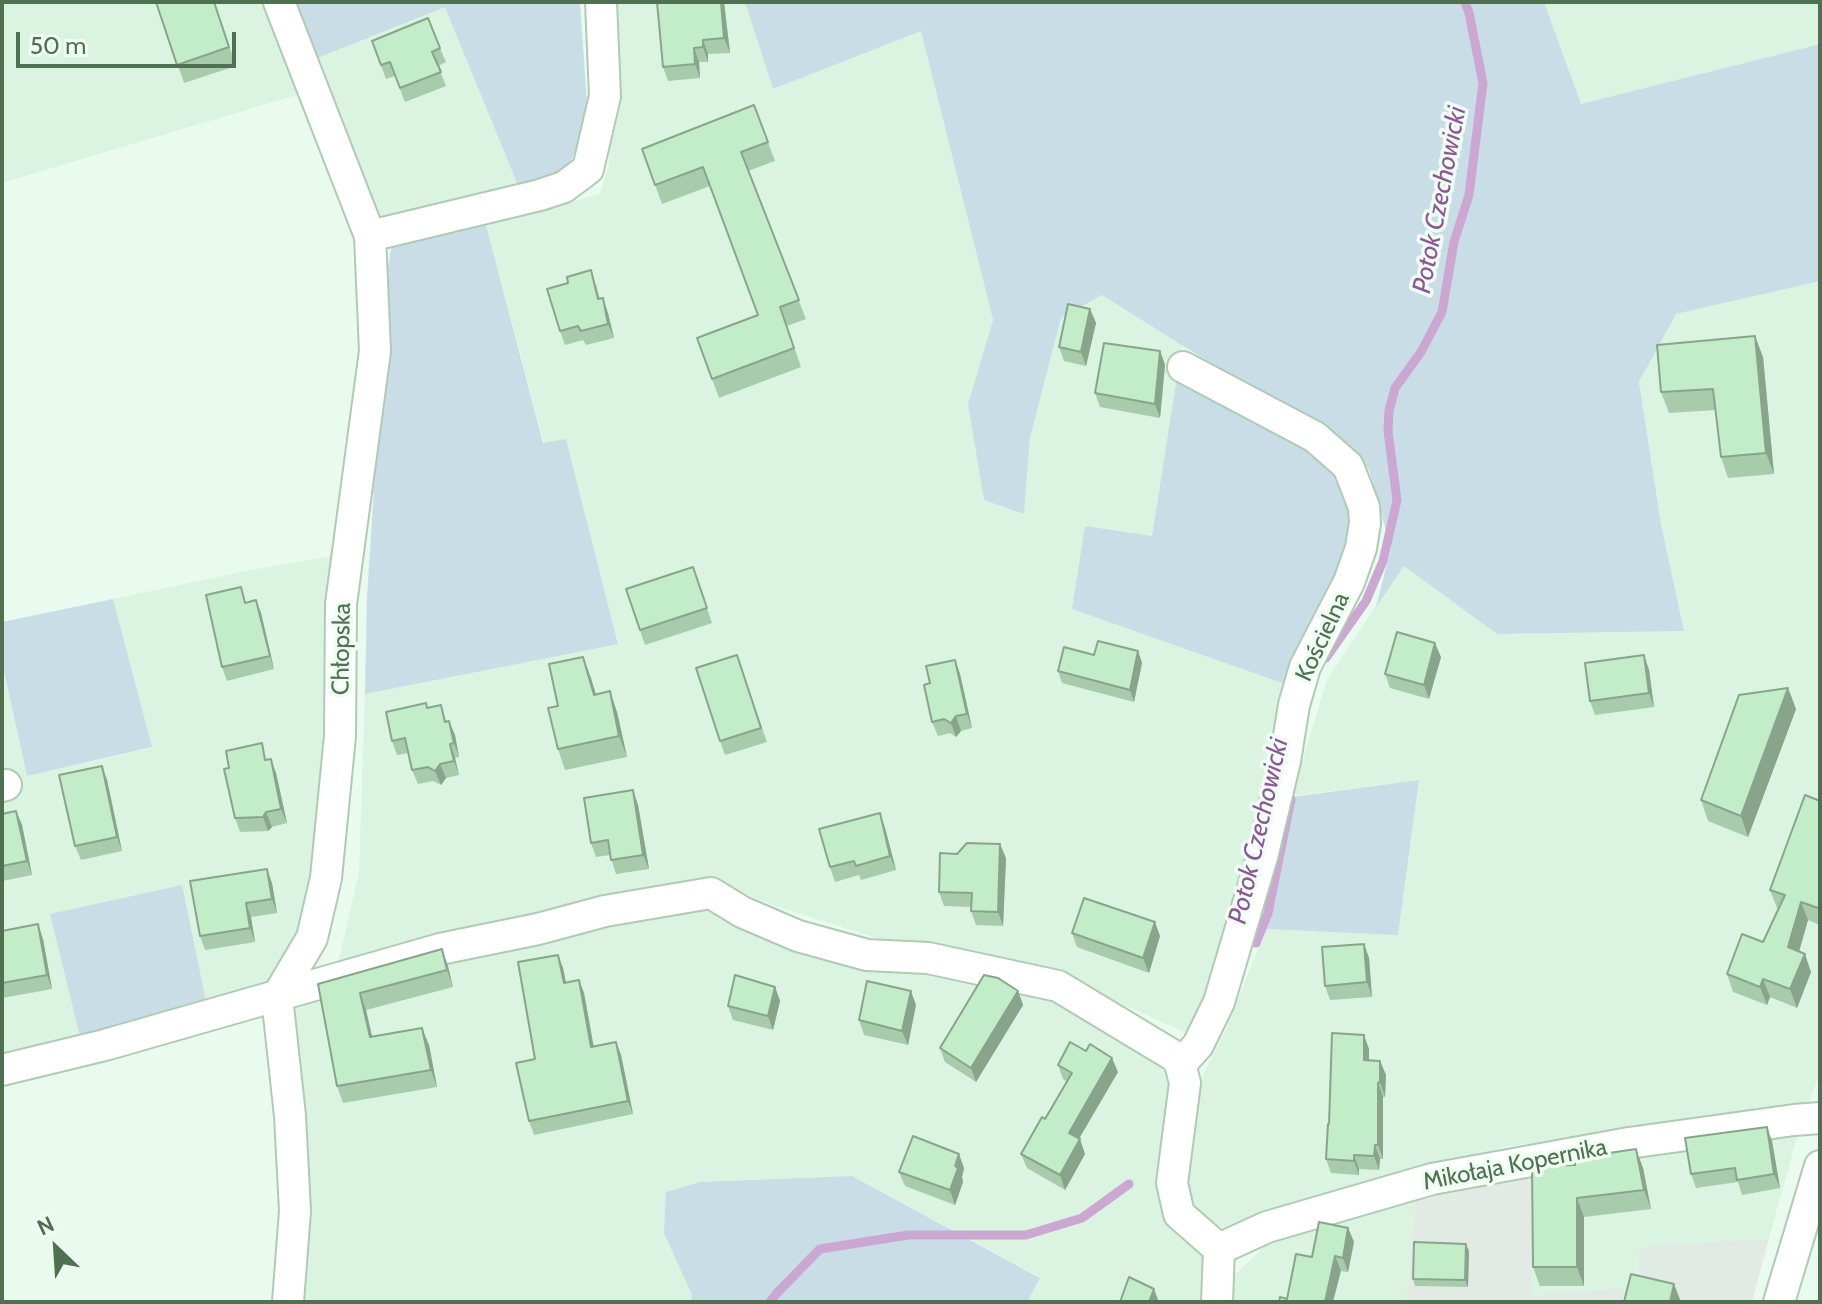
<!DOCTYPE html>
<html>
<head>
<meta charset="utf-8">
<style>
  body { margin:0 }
  #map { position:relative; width:1822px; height:1304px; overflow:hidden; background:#e9faee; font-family:Cabin,sans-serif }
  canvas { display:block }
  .frame { position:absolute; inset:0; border:4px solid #4f7152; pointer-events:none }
  .north { position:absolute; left:16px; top:1208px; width:80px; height:80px; -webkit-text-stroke:6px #effdf3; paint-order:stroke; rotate:335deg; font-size:22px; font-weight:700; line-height:32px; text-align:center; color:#4f7152 }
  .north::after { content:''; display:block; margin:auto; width:28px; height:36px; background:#4f7152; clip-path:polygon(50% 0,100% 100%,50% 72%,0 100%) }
  .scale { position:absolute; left:16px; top:32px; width:220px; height:36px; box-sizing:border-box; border:4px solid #4f7152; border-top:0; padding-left:10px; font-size:24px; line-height:28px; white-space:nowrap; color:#4f7152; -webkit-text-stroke:6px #effdf3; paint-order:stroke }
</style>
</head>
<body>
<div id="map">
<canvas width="1822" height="1304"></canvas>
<div class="frame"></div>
<div class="north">N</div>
<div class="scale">50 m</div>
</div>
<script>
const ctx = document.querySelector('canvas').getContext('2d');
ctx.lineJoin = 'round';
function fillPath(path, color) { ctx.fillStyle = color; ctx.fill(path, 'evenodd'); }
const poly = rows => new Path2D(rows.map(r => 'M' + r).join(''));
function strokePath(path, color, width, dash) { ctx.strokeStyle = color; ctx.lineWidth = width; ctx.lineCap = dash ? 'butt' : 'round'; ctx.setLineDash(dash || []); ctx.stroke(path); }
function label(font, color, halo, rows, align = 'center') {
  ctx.font = font + ' Cabin,sans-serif'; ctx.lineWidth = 7; ctx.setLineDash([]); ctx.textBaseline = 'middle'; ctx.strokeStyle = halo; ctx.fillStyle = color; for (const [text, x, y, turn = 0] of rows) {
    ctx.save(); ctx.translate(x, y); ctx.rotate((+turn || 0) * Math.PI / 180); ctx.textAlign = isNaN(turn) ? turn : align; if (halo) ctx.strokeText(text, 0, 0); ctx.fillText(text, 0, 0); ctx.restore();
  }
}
const residential = poly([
  [2,2,269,2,303,93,2,183],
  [613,2,745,2,773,89,921,30,993,320,968,404,1024,514,1030,438,1061,318,1102,295,1183,346,1152,536,1288,685,1252,855,1191,1035,1046,970,890,942,778,907,709,880,338,963,359,874,365,694,618,643,566,439,544,443,486,225,600,194,609,164],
  [1544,2,1820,2,1820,44,1581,104],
  [445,6,519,188,381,217,315,59],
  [1820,281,1820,1073,1808,1105,1504,1147,1233,1228,1206,1224,1186,1200,1198,1085,1226,1030,1266,929,1398,934,1419,780,1292,796,1327,680,1403,565,1497,634,1684,631,1661,524,1639,382,1676,314],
  [339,555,317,878,302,931,270,994,208,1011,51,914,82,1045,2,1065,2,662,27,776,151,748,113,599,251,570],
  [715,906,916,967,1064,1001,1157,1060,1172,1085,1165,1165,1208,1260,1207,1302,1027,1302,1040,1277,852,1176,700,1182,664,1233,693,1295,691,1302,302,1302,290,1029,295,999,534,938],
  [1799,1130,1769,1238,1640,1247,1641,1287,1532,1295,1531,1175],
  [1416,1198,1406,1302,1232,1302,1234,1276,1267,1244]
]);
const industrial = poly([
  [1531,1175,1532,1295,1640,1287,1639,1247,1769,1238,1752,1302,1406,1302,1416,1198]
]);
const green = poly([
  [290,2,580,2,588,118,566,174,519,188,445,7,315,59],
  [745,2,1544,2,1581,104,1820,44,1820,281,1676,314,1639,382,1661,524,1684,631,1497,634,1404,566,1376,607,1391,548,1369,470,1344,443,1183,346,1102,295,1061,318,1030,438,1024,514,984,500,968,404,993,320,921,31,773,89],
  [486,225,543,443,566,439,618,644,365,694,367,598,382,362,384,292,392,243],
  [1177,377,1318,452,1356,507,1358,535,1288,685,1072,609,1085,526,1152,536],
  [113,599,152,747,27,776,2,662,2,622],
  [1419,780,1398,935,1266,929,1292,797],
  [182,885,208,1011,82,1045,50,914],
  [852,1176,1040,1278,1027,1302,691,1302,692,1295,664,1233,666,1192,700,1182]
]);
const stream = poly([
  [1326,658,1366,601,1383,561,1397,500,1388,431,1389,411,1395,388,1421,352,1442,312,1454,242,1469,195,1483,83,1469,13,1465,2],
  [1256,943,1268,913,1291,799],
  [770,1302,776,1294,820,1249,908,1235,1026,1235,1082,1218,1129,1184]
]);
const minor = poly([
  [279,2,370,236,375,351,341,604,340,736,326,878,312,938,277,997,290,1116,295,1211,288,1302],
  [370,236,540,195,564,187,588,169,605,96,601,2],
  [2,786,6,785],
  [1180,1065,1198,1045,1219,1002,1262,857,1285,761,1294,705,1305,667,1349,582,1361,548,1365,523,1364,507,1348,466,1315,437,1183,367],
  [2,1070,105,1045,440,949,538,929,605,911,711,893,742,912,798,936,867,955,928,958,1058,986,1179,1059,1185,1083,1172,1183,1179,1214,1219,1249,1217,1302],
  [1219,1249,1267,1227,1432,1179,1629,1143,1794,1120,1820,1118],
  [1779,1302,1820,1166]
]);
const wall = poly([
  [156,2,214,2,236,66,184,83],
  [724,2,730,53,708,54,708,62,699,62,700,78,668,81,663,67],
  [372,41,440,48,446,62,438,66,446,86,405,102,395,76,386,79],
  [754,105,775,161,748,171,806,319,787,326,801,367,719,398,697,338,758,315,710,186,662,204,642,149],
  [596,284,600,299,608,313,614,338,586,345,583,340,565,345,560,331],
  [1090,309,1096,323,1086,366,1064,361,1059,347],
  [1160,351,1165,365,1160,418,1100,407,1095,393],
  [1763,357,1774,474,1728,478,1721,457,1716,410,1669,413,1661,392],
  [693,567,712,623,645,645,626,589],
  [256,600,261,613,274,669,227,681,222,667,247,602],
  [1138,651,1142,663,1134,702,1062,683,1058,671,1094,655],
  [737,655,767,742,725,755,720,741],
  [1644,655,1649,670,1654,707,1595,715,1590,701],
  [583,657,596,694,617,712,627,757,565,770,558,749],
  [1441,657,1429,699,1390,688,1385,674],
  [955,660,960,674,972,728,961,731,956,737,950,733,938,736,932,722,930,683],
  [1788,688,1796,709,1748,837,1708,821,1701,800],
  [428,708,447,721,455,735,459,757,455,758,459,775,446,778,441,785,433,781,418,784,412,770,409,753,397,755,392,741],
  [267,760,276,773,287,823,272,827,268,831,240,832,235,818,229,768],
  [102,766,107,780,122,851,81,860,75,846],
  [633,790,638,805,649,869,616,874,610,855,596,857,591,843],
  [1820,801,1820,925,1808,920,1799,951,1811,972,1797,1008,1770,997,1767,1005,1733,992,1727,974,1763,942,1779,909,1777,908,1770,890],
  [16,811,22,825,32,875,2,881,2,814],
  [880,813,885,828,896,870,861,880,859,875,835,882,830,867],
  [1006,858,1003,926,976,925,971,911,971,907,944,906,939,892],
  [272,883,277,913,251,917,255,942,205,950,200,936],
  [2,931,43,939,52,989,2,998],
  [1072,933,1160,936,1149,973,1077,947],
  [1364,944,1369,958,1372,997,1330,1000,1325,986],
  [442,949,453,987,366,1010,372,1037,429,1045,437,1087,343,1103,337,1086,318,984],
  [558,955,563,968,566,983,579,980,584,993,594,1047,616,1042,621,1055,633,1114,534,1135,529,1121,535,1059],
  [775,987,780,1001,773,1030,733,1020,728,1006],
  [1018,991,1023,1005,976,1082,945,1062,940,1048],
  [916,1005,908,1045,864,1035,859,1020],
  [1369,1049,1369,1060,1380,1061,1386,1075,1385,1097,1383,1097,1383,1159,1380,1159,1379,1170,1359,1169,1359,1175,1331,1173,1326,1159,1329,1124],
  [1058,1065,1118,1072,1079,1139,1085,1154,1065,1190,1027,1168,1021,1154,1045,1119,1067,1082,1063,1079],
  [1772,1141,1780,1188,1742,1195,1738,1182,1696,1188,1691,1174],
  [1532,1166,1643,1168,1651,1209,1584,1217,1584,1286,1540,1286,1533,1267],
  [964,1168,962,1177,963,1182,955,1205,905,1186,899,1172],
  [1348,1228,1354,1242,1348,1272,1341,1271,1287,1299,1312,1257],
  [1469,1251,1468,1287,1415,1286,1413,1279]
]);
const shadedWall = poly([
  [721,2,724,2,730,53,724,38],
  [703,40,708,54,708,62,703,47],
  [694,48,699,62,700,78,695,64],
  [603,298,608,313,614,338,608,324],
  [1090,309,1096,323,1086,366,1081,352],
  [1755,336,1763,357,1774,474,1766,453],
  [1160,351,1165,365,1160,418,1155,404],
  [256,600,261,613,274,669,270,656],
  [1435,643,1441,657,1429,699,1424,685],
  [1138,651,1142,663,1134,702,1130,690],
  [1644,655,1649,670,1654,707,1649,693],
  [583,657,591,678,602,715,594,695],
  [955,660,960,674,972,728,967,714],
  [1788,688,1796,709,1748,837,1741,816],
  [610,691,617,712,627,757,619,736],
  [956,716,961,731,956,737,951,723],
  [449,721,455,735,459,757,454,743],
  [450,744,455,758,459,775,454,761],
  [271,759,276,773,287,823,281,809],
  [440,764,446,778,441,785,435,771],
  [102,766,107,780,122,851,117,837],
  [633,790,638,805,649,869,643,855],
  [16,811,22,825,32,875,27,861],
  [266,812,272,827,268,831,263,817],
  [880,813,885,828,896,870,890,856],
  [1000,844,1006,858,1003,926,998,912],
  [267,869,272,883,277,913,272,899],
  [1801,902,1808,920,1795,966,1788,947],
  [246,903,251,917,255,942,250,928],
  [1155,922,1160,936,1149,973,1143,958],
  [38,924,43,939,52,989,47,975],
  [1364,944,1369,958,1372,997,1367,982],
  [442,949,448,966,453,987,447,970],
  [1805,954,1811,972,1797,1008,1790,989],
  [558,955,563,968,569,997,564,983],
  [1763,979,1770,997,1767,1005,1760,987],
  [579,980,584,993,596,1061,591,1047],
  [775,987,780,1001,773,1030,768,1016],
  [911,991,916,1005,908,1045,902,1031],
  [1018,991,1023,1005,976,1082,971,1068],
  [360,993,366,1010,376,1054,370,1037],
  [422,1028,429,1045,437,1087,431,1070],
  [1364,1035,1369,1049,1369,1074,1364,1060],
  [616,1042,621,1055,633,1114,628,1101],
  [1112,1058,1118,1072,1074,1147,1069,1133],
  [1380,1061,1386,1075,1385,1097,1380,1082],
  [1378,1083,1383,1097,1383,1159,1378,1145],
  [1767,1127,1772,1141,1780,1188,1774,1174],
  [1080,1139,1085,1154,1065,1190,1060,1175],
  [1375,1145,1380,1159,1379,1170,1374,1156],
  [1636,1149,1643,1168,1651,1209,1644,1190],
  [959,1154,964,1168,962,1177,963,1182,955,1205,950,1190],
  [1354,1155,1359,1169,1359,1175,1354,1161],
  [1577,1198,1584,1217,1584,1286,1577,1267],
  [1348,1228,1354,1242,1348,1272,1343,1258],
  [1466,1244,1469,1251,1468,1287,1465,1280],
  [1335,1256,1341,1271,1333,1302,1325,1302],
  [1674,1284,1681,1302,1670,1302],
  [1154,1289,1159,1302,1149,1302]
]);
const building = poly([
  [156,2,214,2,229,47,177,65,156,2],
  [657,2,721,2,724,38,703,40,703,47,694,48,695,64,663,67,657,2],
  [428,18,440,48,432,52,441,72,400,88,390,62,381,65,372,41,428,18],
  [754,105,768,142,741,152,799,300,780,307,794,348,712,379,697,338,758,315,703,167,655,185,642,149,754,105],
  [591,270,598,299,603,298,608,324,581,331,578,326,560,331,547,289,568,283,567,277,591,270],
  [1068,304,1090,309,1081,352,1059,347,1068,304],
  [1755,336,1766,453,1721,457,1713,389,1661,392,1657,345,1755,336],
  [1104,343,1160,351,1155,404,1095,393,1104,343],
  [693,567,707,608,640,630,626,589,693,567],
  [241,587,245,603,256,600,270,656,222,667,206,595,241,587],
  [1397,632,1435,643,1424,685,1385,674,1397,632],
  [1098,641,1138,651,1130,690,1058,671,1064,647,1094,655,1098,641],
  [737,655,761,728,720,741,696,668,737,655],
  [1644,655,1649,693,1590,701,1585,663,1644,655],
  [583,657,594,695,610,691,619,736,558,749,548,708,558,706,549,664,583,657],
  [955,660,967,714,956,716,951,723,944,719,932,722,924,685,930,683,926,666,955,660],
  [1788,688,1741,816,1701,800,1739,695,1788,688],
  [426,703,427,708,441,705,445,722,449,721,454,743,450,744,454,761,440,764,435,771,428,767,412,770,405,738,392,741,386,712,426,703],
  [262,743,265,760,271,759,281,809,266,812,263,817,235,818,224,769,229,768,226,751,262,743],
  [102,766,117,837,75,846,59,775,102,766],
  [633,790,643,855,611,860,608,840,591,843,584,798,633,790],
  [1805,795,1820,801,1820,903,1818,908,1801,902,1788,947,1805,954,1790,989,1763,979,1760,987,1727,974,1742,934,1763,942,1785,895,1770,890,1805,795],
  [16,811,27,861,2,866,2,814,16,811],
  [880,813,890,856,856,866,854,861,830,867,819,829,880,813],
  [967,843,1000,844,998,912,971,911,972,893,939,892,940,853,957,854,967,843],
  [267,869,272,899,246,903,250,928,200,936,190,881,267,869],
  [1084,898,1155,922,1143,958,1072,933,1084,898],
  [38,924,47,975,2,983,2,931,38,924],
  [1364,944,1367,982,1325,986,1322,947,1364,944],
  [442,949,447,970,360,993,370,1037,422,1028,431,1070,337,1086,318,984,442,949],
  [558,955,564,983,579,980,591,1047,616,1042,628,1101,529,1121,516,1063,535,1059,518,962,558,955],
  [735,975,775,987,768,1016,728,1006,735,975],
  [984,975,998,978,1018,991,971,1068,940,1048,984,975],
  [867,981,911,991,902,1031,859,1020,867,981],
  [1332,1033,1364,1035,1364,1060,1380,1061,1380,1082,1378,1083,1378,1145,1375,1145,1374,1156,1354,1155,1354,1161,1326,1159,1328,1124,1329,1124,1332,1033],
  [1070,1042,1086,1051,1090,1044,1112,1058,1069,1133,1080,1139,1060,1175,1021,1154,1042,1117,1045,1119,1072,1073,1058,1065,1070,1042],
  [1767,1127,1774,1174,1737,1180,1735,1168,1691,1174,1685,1138,1767,1127],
  [913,1136,959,1154,955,1166,958,1168,950,1190,899,1172,913,1136],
  [1636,1149,1644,1190,1577,1198,1577,1267,1533,1267,1532,1166,1575,1165,1575,1158,1636,1149],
  [1319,1222,1348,1228,1343,1258,1335,1256,1325,1302,1279,1302,1280,1297,1287,1299,1296,1254,1312,1257,1319,1222],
  [1414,1242,1466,1244,1465,1280,1413,1279,1414,1242],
  [1631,1274,1674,1284,1670,1302,1624,1302,1631,1274],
  [1129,1277,1154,1289,1149,1302,1120,1302,1129,1277]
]);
const streetNames = [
  ["Kościelna",1323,637,-65],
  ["Chłopska",342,649,-89],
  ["Mikołaja Kopernika",1515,1165,-11]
];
const waterNames = [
  ["Potok Czechowicki",1440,200,-79],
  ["Potok Czechowicki",1259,831,-77]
];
fillPath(residential, '#dbf3e1');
fillPath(industrial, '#e1ebe3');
fillPath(green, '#c8dde6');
strokePath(stream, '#cca7d2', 9);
strokePath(minor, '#b0cbb4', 34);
strokePath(minor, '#fff', 30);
fillPath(wall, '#a8cbac');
fillPath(shadedWall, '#88a58c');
fillPath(building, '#c3ecc8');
strokePath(building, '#88a58c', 2);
label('24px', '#4f7152', '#effdf3', streetNames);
label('italic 26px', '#8e5696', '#effdf3', waterNames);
</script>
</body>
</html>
